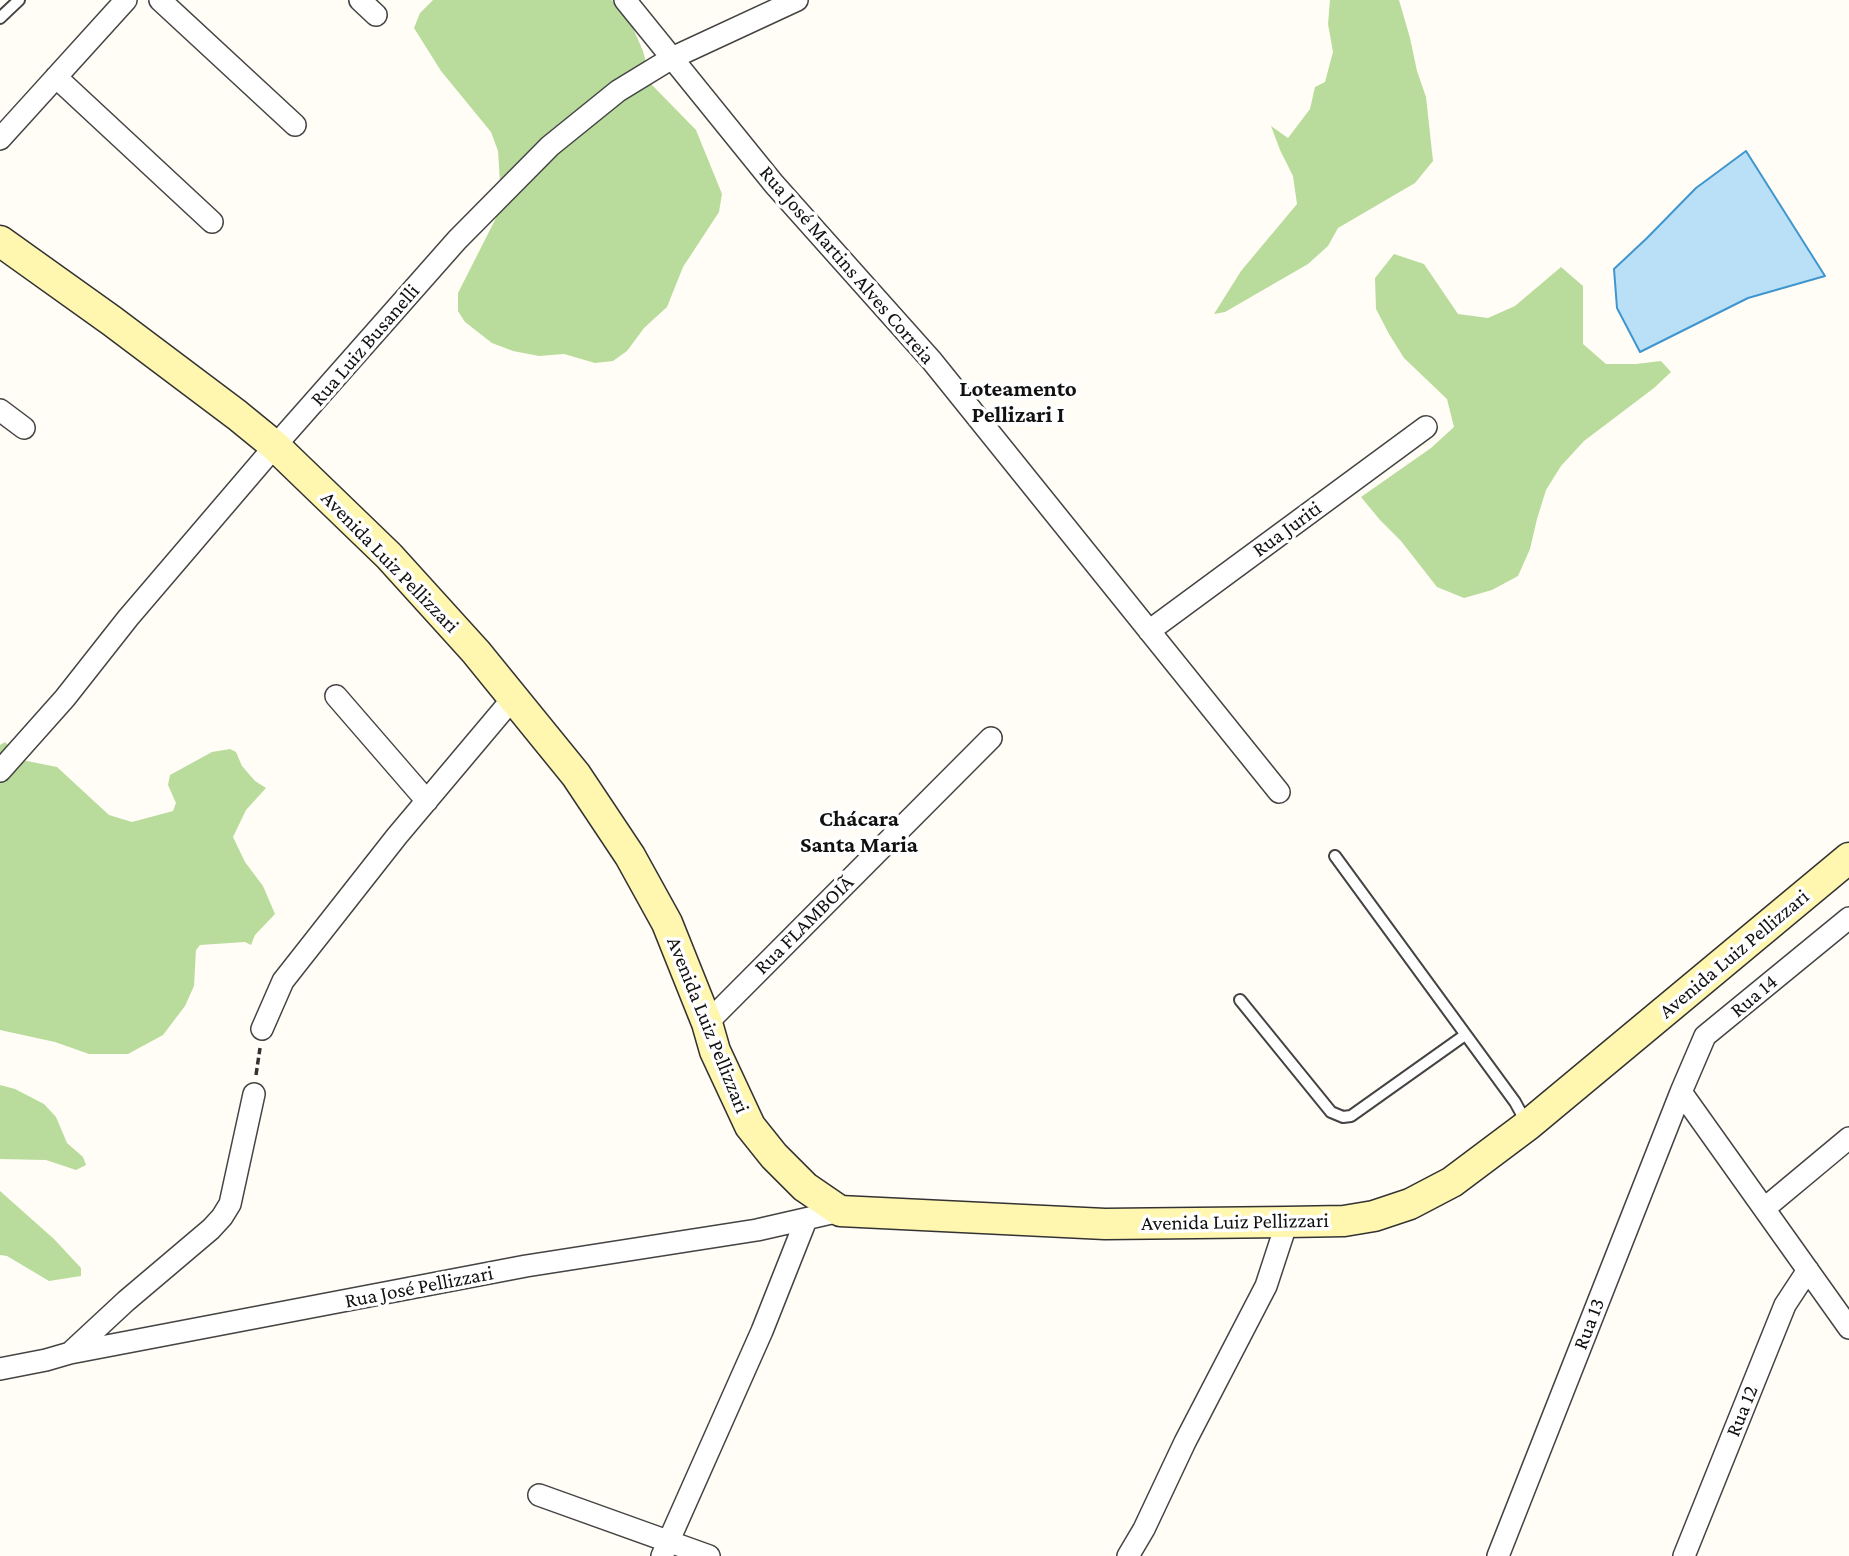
<!DOCTYPE html>
<html>
<head>
<meta charset="utf-8">
<style>
  body { margin:0 }
  canvas { display:block; background:#fffdf5 }
</style>
</head>
<body>
<canvas width="1849" height="1556"></canvas>
<script>
const ctx = document.querySelector('canvas').getContext('2d');
ctx.lineJoin = 'round';
function fillPath(path, color) { ctx.fillStyle = color; ctx.fill(path, 'evenodd'); }
const poly = rows => new Path2D(rows.map(r => 'M' + r).join(''));
function strokePath(path, color, width, dash) { ctx.strokeStyle = color; ctx.lineWidth = width; ctx.lineCap = dash ? 'butt' : 'round'; ctx.setLineDash(dash || []); ctx.stroke(path); }
function label(font, color, halo, rows, align = 'center') {
  ctx.font = font + ' "Crimson Pro",serif'; ctx.lineWidth = 7; ctx.setLineDash([]); ctx.textBaseline = 'middle'; ctx.strokeStyle = halo; ctx.fillStyle = color; for (const [text, x, y, turn = 0] of rows) {
    ctx.save(); ctx.translate(x, y); ctx.rotate((+turn || 0) * Math.PI / 180); ctx.textAlign = isNaN(turn) ? turn : align; if (halo) ctx.strokeText(text, 0, 0); ctx.fillText(text, 0, 0); ctx.restore();
  }
}
const forest = poly([
  [433,0,612,0,633,28,643,51,652,85,696,130,722,194,719,212,683,267,667,307,644,328,627,351,613,361,595,363,564,354,539,356,513,351,492,343,465,322,458,311,458,293,497,216,501,199,498,151,491,132,441,71,414,28,420,13],
  [1330,0,1399,0,1410,38,1417,71,1426,97,1433,161,1415,183,1338,228,1328,246,1308,264,1225,312,1214,314,1241,271,1297,204,1293,176,1280,150,1271,126,1288,138,1310,109,1315,87,1325,82,1333,52,1328,24],
  [1394,254,1424,264,1458,314,1488,318,1515,306,1561,267,1583,286,1583,344,1606,364,1636,364,1661,361,1671,372,1654,388,1584,441,1561,466,1546,490,1537,519,1530,549,1518,576,1492,590,1464,598,1437,587,1401,541,1380,520,1361,497,1431,448,1454,427,1447,399,1404,358,1389,334,1376,309,1375,278],
  [5,742,22,760,57,767,109,815,132,822,173,811,176,803,168,785,170,775,212,752,230,749,236,752,242,766,255,781,266,788,246,810,233,837,245,862,263,886,275,914,255,935,251,945,245,942,200,945,196,950,194,986,185,1006,163,1035,128,1054,89,1054,55,1042,0,1030,0,745],
  [0,1085,15,1089,44,1104,56,1117,67,1143,83,1157,86,1165,76,1170,46,1160,0,1159],
  [0,1191,54,1239,81,1268,81,1276,49,1281,7,1256,0,1255]
]);
const water = poly([
  [1746,151,1825,276,1748,298,1640,352,1617,308,1614,269,1647,238,1696,188,1746,151]
]);
const path = poly([
  [256,1075,260,1048]
]);
const service = poly([
  [0,18,19,0],
  [1335,856,1515,1102,1526,1122],
  [1240,1000,1331,1112,1343,1117,1351,1116,1465,1035]
]);
const minor = poly([
  [160,0,295,125],
  [360,0,376,15],
  [625,0,774,184,932,361,1279,792],
  [56,77,212,222],
  [0,139,126,0],
  [0,410,24,428],
  [1149,631,1426,427],
  [336,696,427,801],
  [0,771,65,698,128,618,275,446,457,240,550,146,618,91,672,58,797,0],
  [707,1023,991,738],
  [262,1029,283,981,397,836,514,697],
  [1681,1092,1849,1328],
  [1765,1208,1849,1138],
  [70,1353,126,1301,211,1229,222,1217,230,1204,254,1094],
  [0,1369,46,1360,70,1353,526,1266,757,1230,840,1211],
  [539,1495,709,1556],
  [662,1556,762,1331,806,1220],
  [1128,1556,1144,1529,1185,1442,1266,1286,1287,1222],
  [1498,1556,1681,1092,1705,1036,1849,918],
  [1684,1556,1785,1305,1808,1270]
]);
const secondary = poly([
  [0,241,112,321,237,415,275,446,389,556,476,652,576,775,630,856,667,923,707,1023,715,1051,750,1126,774,1156,805,1187,840,1211,1105,1224,1287,1222,1344,1221,1374,1216,1410,1204,1452,1182,1528,1125,1849,858]
]);
const streetNames = [
  ["Rua José Martins Alves Correia",847,265,49],
  ["Rua Luiz Busanelli",365,345,-49],
  ["Rua Juriti",1287,529,-36],
  ["Avenida Luiz Pellizzari",390,562,46],
  ["Rua FLAMBOIÃ",804,925,-45],
  ["Avenida Luiz Pellizzari",1734,954,-40],
  ["Rua 14",1754,996,-40],
  ["Avenida Luiz Pellizzari",708,1025,68],
  ["Avenida Luiz Pellizzari",1235,1222,-1],
  ["Rua José Pellizzari",419,1287,-11],
  ["Rua 13",1589,1324,-69],
  ["Rua 12",1742,1411,-68]
];
const neighbourhoodNames = [
  ["Loteamento",1018,389],
  ["Pellizari I",1018,415],
  ["Chácara",859,819],
  ["Santa Maria",859,845]
];
fillPath(forest, '#b9dc9c');
fillPath(water, '#b9e0f7');
strokePath(water, '#3f96cf', 2);
strokePath(service, '#444', 14);
strokePath(minor, '#444', 24);
strokePath(secondary, '#333', 33);
strokePath(path, '#333', 3.5, [7, 3.5]);
strokePath(service, '#fff', 10);
strokePath(minor, '#fff', 21);
strokePath(secondary, '#fff6b0', 30);
label('21px', '#111', '#fff', streetNames);
label('bold 23px', '#111', '#fff', neighbourhoodNames);
</script>
</body>
</html>
